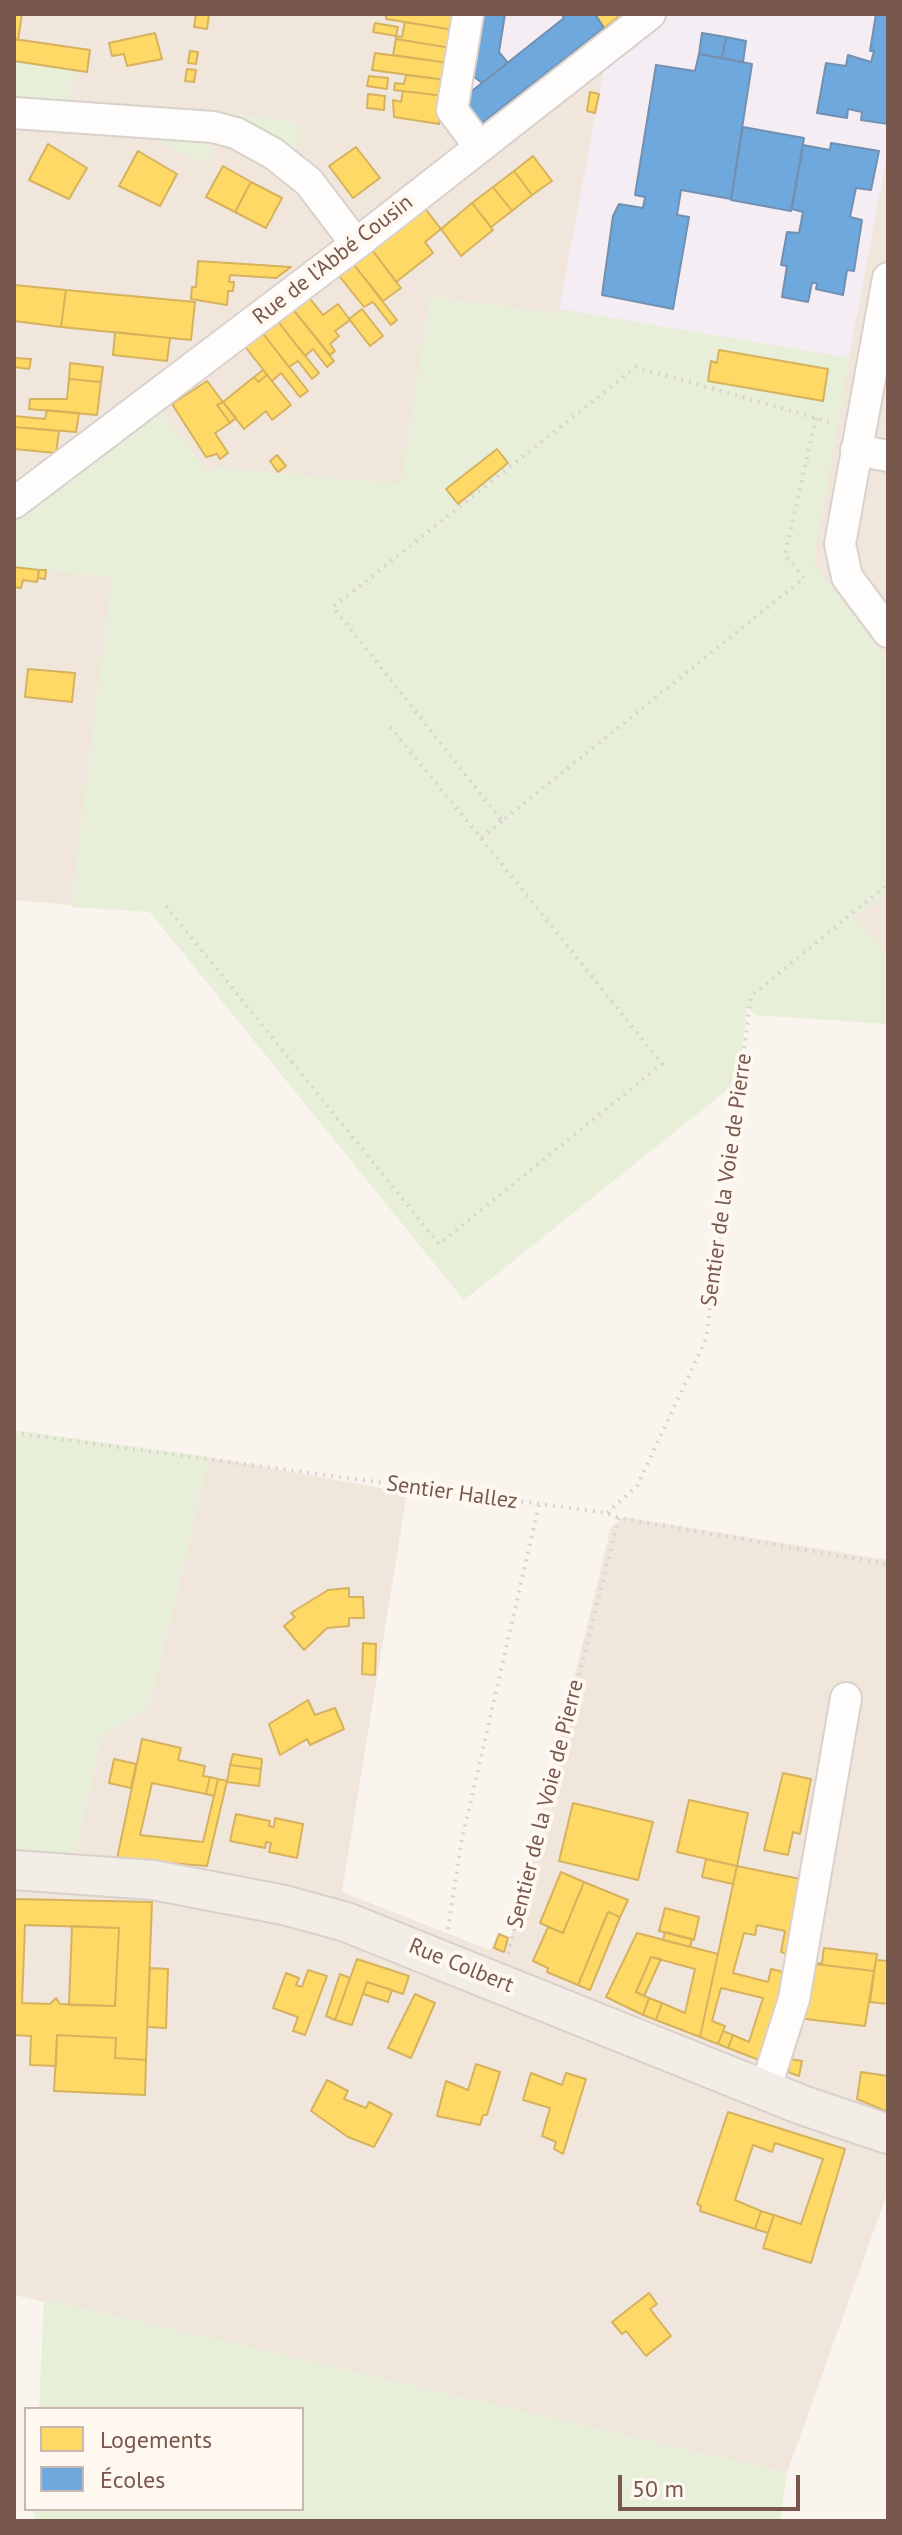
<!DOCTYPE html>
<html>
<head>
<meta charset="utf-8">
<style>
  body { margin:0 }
  #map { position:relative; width:902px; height:2535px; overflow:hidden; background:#f9f4ee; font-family:"PT Sans",sans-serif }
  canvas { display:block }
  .frame { position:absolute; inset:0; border:16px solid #78584d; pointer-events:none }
  .legend { position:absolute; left:24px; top:2407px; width:280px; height:104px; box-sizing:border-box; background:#fff8f1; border:2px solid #c9b8af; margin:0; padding:10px 14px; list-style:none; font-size:24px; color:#78584d }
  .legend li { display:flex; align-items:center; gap:16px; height:40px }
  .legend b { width:40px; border:2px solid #c9b8af }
  .scale { position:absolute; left:618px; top:2475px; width:182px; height:36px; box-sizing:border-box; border:4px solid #78584d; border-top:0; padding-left:10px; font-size:24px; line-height:28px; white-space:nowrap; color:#78584d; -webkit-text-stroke:6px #fff8f1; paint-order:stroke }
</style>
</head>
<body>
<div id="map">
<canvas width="902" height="2535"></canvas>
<div class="frame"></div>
<ul class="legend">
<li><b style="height:22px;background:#ffd966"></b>Logements</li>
<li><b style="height:22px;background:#6fa8dc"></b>Écoles</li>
</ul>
<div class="scale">50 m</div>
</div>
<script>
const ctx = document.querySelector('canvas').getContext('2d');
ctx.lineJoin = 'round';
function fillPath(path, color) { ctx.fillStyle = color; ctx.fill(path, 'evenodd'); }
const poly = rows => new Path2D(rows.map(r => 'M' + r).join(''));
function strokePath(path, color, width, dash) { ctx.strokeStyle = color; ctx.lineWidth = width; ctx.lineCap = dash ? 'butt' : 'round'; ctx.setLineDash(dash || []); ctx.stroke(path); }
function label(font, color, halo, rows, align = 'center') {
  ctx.font = font + ' "PT Sans",sans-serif'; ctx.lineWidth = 8; ctx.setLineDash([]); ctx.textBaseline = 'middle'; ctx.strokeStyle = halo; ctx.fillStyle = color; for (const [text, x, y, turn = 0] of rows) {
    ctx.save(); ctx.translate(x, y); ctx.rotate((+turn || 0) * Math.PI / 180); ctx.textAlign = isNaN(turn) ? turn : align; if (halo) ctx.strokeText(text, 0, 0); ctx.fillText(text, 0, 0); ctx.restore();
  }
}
const residential = poly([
  [14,14,888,14,888,955,854,919,747,1006,738,1086,732,1086,464,1300,150,912,14,900],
  [209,1457,407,1493,342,1892,490,1950,498,1933,511,1937,611,1527,624,1517,888,1560,888,2191,787,2473,14,2295,14,1851,75,1855,101,1737,149,1706]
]);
const education = poly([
  [478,14,561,14,584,44,482,123,463,98],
  [669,14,888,14,888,150,849,358,559,309,605,64]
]);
const green = poly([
  [14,61,76,70,67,109,14,105],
  [219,111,299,123,295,157,213,120],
  [158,136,206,141,205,146,215,150,207,164,155,139],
  [430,296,558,314,559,309,849,358,813,564,888,659,888,891,854,919,888,955,888,1024,755,1015,747,1007,738,1086,732,1086,464,1300,150,912,71,907,112,577,14,567,14,521,158,408,209,474,216,468,401,484],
  [14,1430,209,1457,149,1706,101,1737,75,1855,14,1851],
  [44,2299,787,2473,780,2521,34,2521,35,2509,302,2509,302,2409,39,2409]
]);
const homes = poly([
  [14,14,22,14,18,40,14,39,14,14],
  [196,14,209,14,207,29,194,27,196,14],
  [386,14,457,14,454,30,386,19,386,14],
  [595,14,616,14,618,17,604,28,595,14],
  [405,22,454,30,451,48,396,39,396,36,402,37,405,22],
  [375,23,398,27,396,36,373,32,375,23],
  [155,33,162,59,127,66,124,54,112,56,109,43,155,33],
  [14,39,90,50,87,72,14,61,14,39],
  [396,39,451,48,449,63,393,55,396,39],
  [190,51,198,52,196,64,188,63,190,51],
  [375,53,449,63,446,80,372,70,375,53],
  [187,69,196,70,194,82,185,81,187,69],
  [406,75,446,80,444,96,394,90,395,83,404,84,406,75],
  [369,76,388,78,387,89,367,86,369,76],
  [403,91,444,96,439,124,394,117,393,100,401,102,403,91],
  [590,92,599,94,595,113,587,111,590,92],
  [368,94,385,96,384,110,367,108,368,94],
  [48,144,87,168,69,199,29,180,48,144],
  [356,147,380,178,353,198,329,166,356,147],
  [138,151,177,174,160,206,119,186,138,151],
  [533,156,552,181,532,195,514,171,533,156],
  [223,166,251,182,235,212,206,197,223,166],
  [514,171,532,195,512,211,493,187,514,171],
  [251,182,282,198,266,228,235,212,251,182],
  [493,187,512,211,491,227,472,203,493,187],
  [472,203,493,230,461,256,441,229,472,203],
  [423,206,441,229,425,242,433,253,396,282,370,247,423,206],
  [370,247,401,288,383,301,351,261,370,247],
  [198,261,291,267,276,278,230,275,229,282,234,282,233,291,228,291,227,305,191,299,192,287,196,287,198,261],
  [351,261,397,320,391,325,373,302,364,307,336,272,351,261],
  [14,285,66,290,61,327,14,321,14,285],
  [66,290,195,302,191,340,61,327,66,290],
  [307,295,323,315,338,304,350,320,335,331,339,336,330,344,335,351,330,355,291,307,307,295],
  [291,307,334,361,327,367,313,349,305,356,276,319,291,307],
  [362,309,383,336,370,346,349,319,362,309],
  [276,319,319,373,312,379,298,361,289,367,261,331,276,319],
  [261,331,308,391,300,397,281,373,272,381,243,344,261,331],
  [115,332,170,338,167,361,113,355,115,332],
  [719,350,828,369,823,401,708,381,711,361,717,363,719,350],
  [14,358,31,359,29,369,14,367,14,358],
  [70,363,103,367,101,382,69,379,70,363],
  [263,370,267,375,258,382,254,377,263,370],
  [267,375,291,405,272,420,266,411,244,429,223,402,254,377,258,382,267,375],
  [69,379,101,382,97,415,29,409,30,399,67,399,69,379],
  [207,381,223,402,217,405,230,423,215,433,228,453,220,459,217,454,206,457,172,404,207,381],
  [223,402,236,418,230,423,217,405,223,402],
  [47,410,79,413,76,432,14,427,14,416,45,419,47,410],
  [14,427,59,431,56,453,14,449,14,427],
  [497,449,508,463,458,504,446,489,497,449],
  [277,455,286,466,278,472,270,461,277,455],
  [14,567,39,570,37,582,23,580,21,588,14,587,14,567],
  [39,570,46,570,45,579,38,578,39,570],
  [28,669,75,673,72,702,25,697,28,669],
  [349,1588,349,1597,363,1597,364,1618,349,1618,349,1626,327,1628,304,1650,284,1626,295,1617,291,1613,328,1590,349,1588],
  [363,1643,376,1644,375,1675,362,1674,363,1643],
  [308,1700,315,1715,335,1708,344,1729,310,1745,307,1739,280,1755,269,1724,308,1700],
  [142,1739,181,1748,178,1760,205,1766,203,1776,210,1777,206,1794,152,1783,140,1835,203,1842,218,1779,227,1781,207,1866,117,1859,142,1739],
  [233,1754,262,1759,261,1769,230,1765,233,1754],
  [114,1759,136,1764,131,1788,109,1783,114,1759],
  [230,1765,261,1769,259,1786,227,1782,230,1765],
  [783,1773,811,1779,800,1834,793,1832,788,1855,764,1850,783,1773],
  [210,1777,218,1779,214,1796,206,1794,210,1777],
  [689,1800,748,1813,737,1866,677,1852,689,1800],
  [573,1803,653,1822,638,1880,559,1861,573,1803],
  [236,1814,270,1821,269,1826,274,1827,275,1818,303,1824,297,1858,269,1852,271,1843,266,1842,265,1848,230,1841,236,1814],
  [706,1859,737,1866,733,1884,702,1877,706,1859],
  [737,1866,805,1880,795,1957,781,1952,785,1931,757,1925,755,1935,744,1933,733,1973,768,1982,771,1969,780,1971,788,1979,767,2063,728,2048,733,2035,749,2042,763,1998,721,1988,712,2021,725,2026,718,2044,700,2037,737,1866],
  [561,1872,584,1882,563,1933,540,1923,561,1872],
  [584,1882,628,1900,620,1917,608,1912,578,1985,547,1972,548,1968,533,1961,548,1927,563,1933,584,1882],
  [14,1899,152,1902,146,2060,115,2058,116,2038,57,2035,56,2066,30,2065,31,2036,14,2035,14,1899],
  [25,1925,119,1928,115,2006,60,2004,56,1998,50,2004,22,2003,25,1925],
  [665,1908,699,1917,694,1940,659,1931,665,1908],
  [608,1912,620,1917,590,1990,578,1985,608,1912],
  [72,1926,119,1928,115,2006,69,2005,72,1926],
  [665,1932,692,1939,690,1947,663,1940,665,1932],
  [637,1933,718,1954,700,2037,656,2020,662,2003,685,2013,695,1969,651,1957,636,1992,649,1998,643,2015,606,1997,637,1933],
  [499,1934,508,1938,504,1952,494,1948,499,1934],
  [824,1948,877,1954,874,1971,814,1964,822,1963,824,1948],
  [651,1957,661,1959,644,1996,636,1992,651,1957],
  [357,1959,409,1976,403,1994,367,1982,352,2025,335,2020,357,1959],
  [876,1960,888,1961,888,2004,870,2002,876,1960],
  [807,1963,874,1971,865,2026,797,2018,807,1963],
  [150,1968,168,1969,166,2028,147,2027,150,1968],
  [308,1970,327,1976,305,2035,293,2031,298,2017,273,2008,286,1973,299,1978,296,1985,302,1987,308,1970],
  [340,1974,350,1978,335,2020,326,2016,340,1974],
  [367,1982,392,1990,388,2002,363,1994,367,1982],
  [415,1994,435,2003,411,2058,388,2048,415,1994],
  [649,1998,662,2003,656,2020,643,2015,649,1998],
  [723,2031,733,2035,728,2048,718,2044,723,2031],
  [57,2035,116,2038,115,2058,146,2060,145,2095,54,2091,57,2035],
  [790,2059,802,2061,799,2076,788,2072,790,2059],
  [476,2064,500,2072,487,2115,483,2115,480,2125,437,2116,446,2081,468,2090,476,2064],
  [861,2072,888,2076,888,2112,857,2099,861,2072],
  [531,2073,562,2085,566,2073,586,2079,563,2154,554,2149,556,2142,542,2136,550,2108,523,2100,531,2073],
  [327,2080,348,2091,344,2099,366,2108,369,2102,392,2114,374,2147,348,2137,311,2111,327,2080],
  [728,2112,845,2149,811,2263,763,2248,774,2215,801,2224,823,2159,775,2143,772,2152,753,2145,735,2200,761,2211,755,2229,700,2211,701,2206,697,2204,728,2112],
  [761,2211,774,2215,768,2233,755,2229,761,2211],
  [649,2293,657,2304,650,2309,671,2336,646,2356,626,2331,622,2334,612,2322,649,2293]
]);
const schools = poly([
  [478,14,505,14,499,52,508,63,482,83,468,72,478,14],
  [561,14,595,14,604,28,482,123,463,98,564,18,561,14],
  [876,14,888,14,888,124,861,120,862,112,848,109,847,118,817,113,826,63,846,66,848,55,871,62,874,51,870,51,876,14],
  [702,33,726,37,722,58,699,54,702,33],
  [726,37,746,41,743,62,722,58,726,37],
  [699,54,752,64,731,199,681,190,677,215,689,217,673,309,602,295,613,216,619,204,643,208,645,197,635,195,656,65,695,71,699,54],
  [743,127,804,138,791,211,731,200,743,127],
  [831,143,879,151,871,190,856,188,850,217,862,220,854,271,847,270,843,295,816,289,817,283,812,283,808,302,782,297,787,266,781,265,787,232,799,233,803,212,792,209,803,145,830,150,831,143]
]);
const path = poly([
  [816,418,785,555,804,578,502,821,333,607,636,367,816,418,834,424],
  [390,727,481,838,502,821],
  [166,906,439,1244,662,1064,481,838],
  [14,1433,607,1513,619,1518,888,1564],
  [607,1513,637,1486,706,1339,751,996,888,884],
  [448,1929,461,1844,539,1505],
  [508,1954,619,1518]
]);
const minor = poly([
  [468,14,452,110,479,146],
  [14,113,213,127,236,133,274,154,309,182,356,244],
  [888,278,840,544,847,577,888,632],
  [856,450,888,456],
  [14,503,356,244,650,14],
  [765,2090,794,1999,846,1698]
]);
const major = poly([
  [14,1870,153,1880,284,1905,346,1922,802,2105,888,2134]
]);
const streetNames = [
  ["Rue de l'Abbé Cousin",333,260,-38],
  ["Sentier de la Voie de Pierre",727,1180,-82],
  ["Sentier Hallez",452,1493,8],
  ["Sentier de la Voie de Pierre",546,1804,-76],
  ["Rue Colbert",461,1966,22]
];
fillPath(residential, '#f1e6dc');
fillPath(education, '#f5edf4');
fillPath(green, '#e7efd9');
fillPath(homes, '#ffd966');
strokePath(homes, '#d6b25e', 2);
fillPath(schools, '#6fa8dc');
strokePath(schools, '#7290b1', 2);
strokePath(minor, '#d8d1cc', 34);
strokePath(major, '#dad0cb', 42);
strokePath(path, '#dbd2d0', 4, [2, 6]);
strokePath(minor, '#fefdfc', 30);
strokePath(major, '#f3ede7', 38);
label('22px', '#78584d', '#fff8f1', streetNames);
</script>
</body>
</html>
